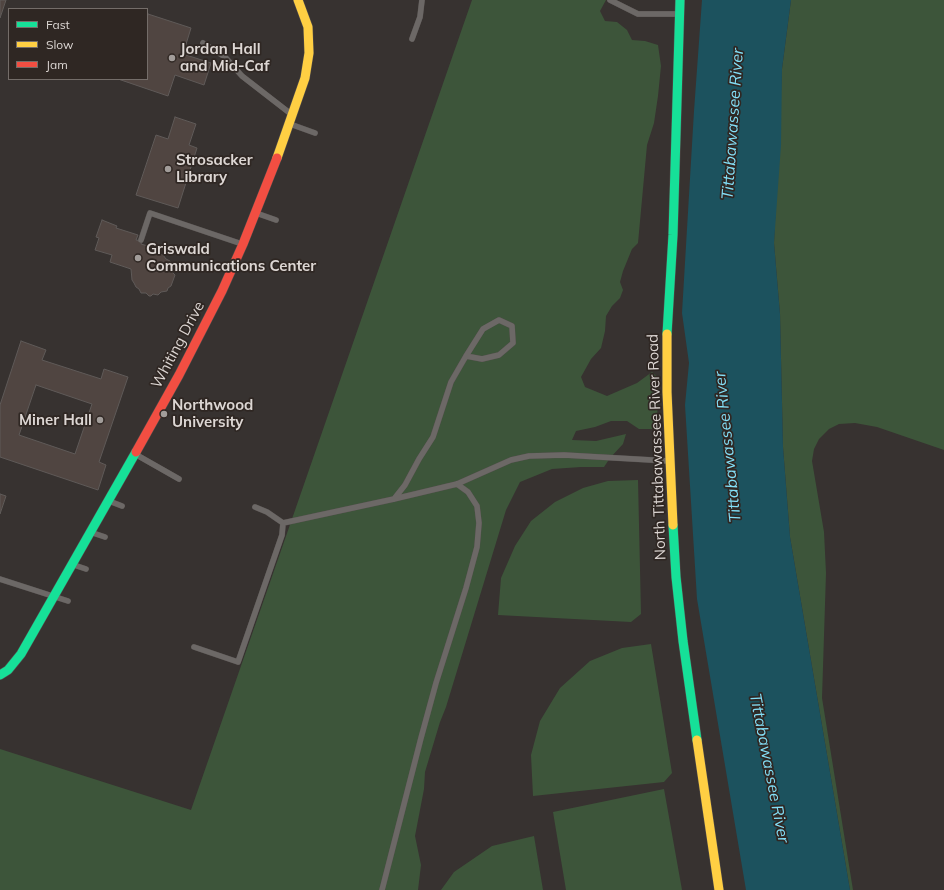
<!DOCTYPE html>
<html>
<head>
<meta charset="utf-8">
<style>
  body { margin:0 }
  #map { position:relative; width:944px; height:890px; overflow:hidden; background:#373230; font-family:Mulish,sans-serif }
  canvas { display:block }
  .legend { position:absolute; left:8px; top:8px; width:140px; height:72px; box-sizing:border-box; background:#2f2723; border:1px solid #746d69; margin:0; padding:5px 7px; list-style:none; font-size:12px; color:#dcd6d3 }
  .legend li { display:flex; align-items:center; gap:8px; height:20px }
  .legend b { width:20px; border:1px solid #746d69 }
</style>
</head>
<body>
<div id="map">
<canvas width="944" height="890"></canvas>
<ul class="legend">
<li><b style="height:5px;background:#16e098"></b>Fast</li>
<li><b style="height:5px;background:#ffcf43"></b>Slow</li>
<li><b style="height:5px;background:#f24e42"></b>Jam</li>
</ul>
</div>
<script>
const ctx = document.querySelector('canvas').getContext('2d');
ctx.lineJoin = 'round';
function fillPath(path, color) { ctx.fillStyle = color; ctx.fill(path, 'evenodd'); }
const poly = rows => new Path2D(rows.map(r => 'M' + r).join(''));
function strokePath(path, color, width, dash) { ctx.strokeStyle = color; ctx.lineWidth = width; ctx.lineCap = dash ? 'butt' : 'round'; ctx.setLineDash(dash || []); ctx.stroke(path); }
function label(font, color, halo, rows, align = 'center') {
  ctx.font = font + ' Mulish,sans-serif'; ctx.lineWidth = 3.5; ctx.setLineDash([]); ctx.textBaseline = 'middle'; ctx.strokeStyle = halo; ctx.fillStyle = color; for (const [text, x, y, turn = 0] of rows) {
    ctx.save(); ctx.translate(x, y); ctx.rotate((+turn || 0) * Math.PI / 180); ctx.textAlign = isNaN(turn) ? turn : align; if (halo) ctx.strokeText(text, 0, 0); ctx.fillText(text, 0, 0); ctx.restore();
  }
}
const green = poly([
  [472,0,606,0,600,11,605,21,617,22,627,30,632,40,645,41,658,45,661,66,658,96,654,123,647,145,638,243,632,249,623,271,620,282,623,290,620,298,612,306,606,316,605,331,601,348,591,359,581,377,585,387,607,396,637,383,652,372,659,378,658,407,655,429,639,429,627,421,611,421,595,427,576,431,572,440,596,441,626,434,623,444,610,458,604,467,581,467,552,469,520,482,506,510,446,707,440,722,425,772,424,789,415,836,421,865,418,890,0,890,0,749,191,810],
  [791,0,944,0,944,450,877,427,855,423,839,424,829,429,819,439,814,449,812,461,824,532,826,573,822,698,853,890,850,890,790,537,783,447,780,314,774,243,782,69],
  [638,480,641,614,631,622,498,615,501,578,515,546,531,521,555,502,583,488,608,481],
  [651,644,672,773,664,782,533,796,531,755,540,721,560,688,590,661,622,648],
  [664,789,682,890,566,890,553,812],
  [534,836,543,890,441,890,454,872,492,846]
]);
const water = poly([
  [702,0,791,0,782,69,781,145,774,243,780,314,783,447,790,537,850,890,746,890,697,599,685,405,689,363,682,313,694,111]
]);
const building = poly([
  [0,0,6,0,0,18,0,0],
  [148,14,191,28,183,54,211,63,204,85,175,75,168,96,118,79,147,79,147,19,148,14],
  [175,117,196,124,189,145,197,148,178,208,136,195,156,135,168,139,175,117],
  [102,220,117,226,116,228,138,235,136,240,142,241,141,244,161,250,160,254,163,255,166,259,170,261,173,267,172,272,175,275,171,286,168,288,167,291,161,292,158,295,153,294,151,296,149,296,146,293,141,293,139,289,136,287,134,283,132,280,131,269,110,262,112,255,95,250,99,238,96,237,102,220],
  [21,341,46,350,42,360,101,379,104,369,128,377,99,462,106,465,98,490,0,457,0,405,21,341],
  [36,385,92,404,75,454,19,435,36,385],
  [0,494,6,496,0,514,0,494]
]);
const lane = poly([
  [610,0,638,14,679,14],
  [412,39,420,17,422,0],
  [203,43,225,57,242,76,291,114],
  [290,124,315,133],
  [256,213,276,220],
  [141,240,150,213,242,244],
  [135,454,179,479],
  [394,499,405,485,419,459,433,437,451,382,466,356,482,359,499,355,513,343,512,326,499,320,483,329,466,356],
  [109,501,122,506],
  [283,523,394,499,457,484,511,460,529,456,564,455,669,461],
  [93,533,105,537],
  [74,565,86,569],
  [0,579,68,601],
  [194,647,238,662,282,535,283,523,267,512,255,507],
  [382,890,421,738,436,683,466,588,477,547,479,523,477,506,468,492,457,484]
]);
const fast = poly([
  [667,334,673,235,680,0],
  [673,525,676,577,683,641,697,740],
  [0,675,8,670,21,654,136,452]
]);
const slow = poly([
  [277,158,305,78,309,53,308,27,298,0],
  [667,334,667,392,673,525],
  [697,740,719,890]
]);
const jam = poly([
  [136,452,179,375,222,291,243,244,277,158]
]);
const markers = [
  [172,58,4,"#a29d9a"],
  [168,169,4,"#a29d9a"],
  [138,258,4,"#a29d9a"],
  [164,414,4,"#a29d9a"],
  [100,420,4,"#a29d9a"]
];
const poiNames = [
  ["Jordan Hall",180,49],
  ["and Mid-Caf",180,66],
  ["Strosacker",176,160],
  ["Library",176,177],
  ["Griswald",146,249],
  ["Communications Center",146,266],
  ["Northwood",172,405],
  ["University",172,422],
  ["Miner Hall",92,420,"right"]
];
const streetNames = [
  ["Whiting Drive",178,345,-62],
  ["North Tittabawassee River Road",657,447,-92]
];
const waterNames = [
  ["Tittabawassee River",733,124,-86],
  ["Tittabawassee River",728,447,-96],
  ["Tittabawassee River",769,768,79]
];
fillPath(green, '#3d553a');
fillPath(water, '#1c525e');
fillPath(building, '#504541');
strokePath(building, '#5f5a58', 1);
strokePath(lane, '#544f4d', 6);
strokePath(fast, '#544f4d', 10);
strokePath(slow, '#544f4d', 10);
strokePath(jam, '#544f4d', 10);
strokePath(lane, '#6c6866', 5.5);
strokePath(fast, '#16e098', 9);
strokePath(slow, '#ffcf43', 9);
strokePath(jam, '#f24e42', 9);
for (const [x, y, r, color] of markers) { const dot = new Path2D(); dot.arc(x, y, r, 0, 2 * Math.PI); ctx.fillStyle = color; ctx.fill(dot); strokePath(dot, '#2f2723', 1.5); }
label('bold 15px', '#dcd6d3', '#2f2723', poiNames, 'left');
label('15px', '#dcd6d3', '#2f2723', streetNames);
label('italic 16px', '#83dff7', '#2f2723', waterNames);
</script>
</body>
</html>
